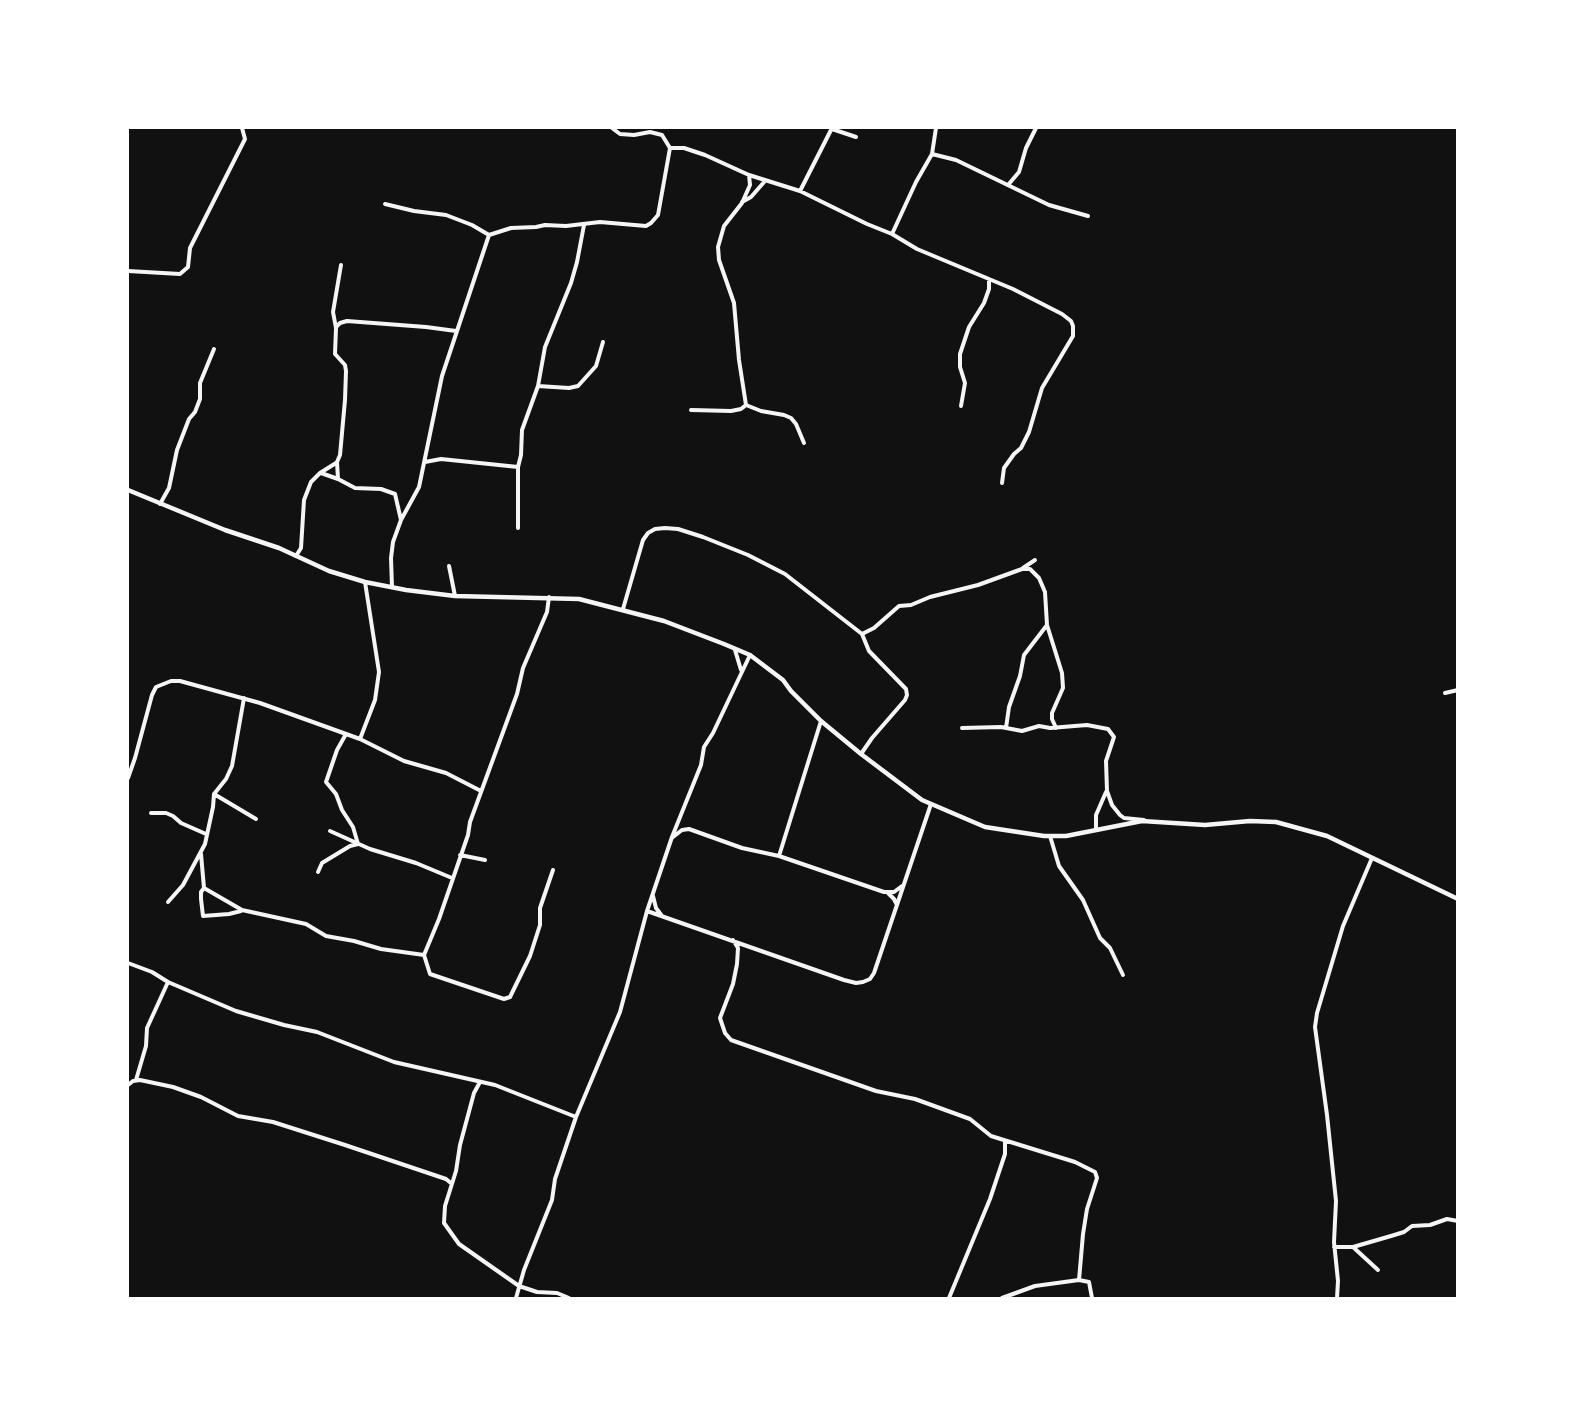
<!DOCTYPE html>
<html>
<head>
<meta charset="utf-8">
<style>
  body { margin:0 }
  #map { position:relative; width:1585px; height:1426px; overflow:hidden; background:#111; font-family:"DM Sans",sans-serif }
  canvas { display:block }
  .frame { position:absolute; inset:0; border:129px solid #fff; pointer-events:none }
</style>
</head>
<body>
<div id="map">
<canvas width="1585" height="1426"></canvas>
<div class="frame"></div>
</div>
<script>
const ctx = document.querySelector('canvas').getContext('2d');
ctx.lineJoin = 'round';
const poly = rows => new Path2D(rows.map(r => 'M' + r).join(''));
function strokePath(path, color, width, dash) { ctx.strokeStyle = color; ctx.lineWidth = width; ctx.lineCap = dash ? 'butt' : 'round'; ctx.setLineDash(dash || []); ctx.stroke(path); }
const minor = poly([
  [832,129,856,137],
  [670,148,684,148,705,155,749,175,800,191,867,224,892,234,917,249,1013,289,1062,314,1071,321,1073,326,1073,336,1042,388,1029,432,1021,448,1014,454,1004,468,1002,483],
  [932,154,956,160,1049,205,1088,216],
  [1008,185,1019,172,1026,148,1036,128],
  [800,191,832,128],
  [742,202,751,197,765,181],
  [385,204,414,211,446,215,472,225,489,235,511,228,536,227,545,225,566,226,600,222,646,226,651,223,658,215,670,148,662,135,650,132,634,135,620,134,612,128],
  [892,234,916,182,932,154,936,128],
  [128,271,180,274,188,267,190,248,245,139,242,128],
  [336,327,340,323,347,321,426,327,456,331],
  [538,386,569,388,578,386,596,366,603,342],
  [746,405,739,360,734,303,719,260,718,247,724,226,742,203,750,185,749,175],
  [961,406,965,383,960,367,960,354,969,327,984,303,989,289,989,279],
  [691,410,731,411,741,409,746,405,761,411,784,415,791,418,796,424,804,443],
  [425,462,441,459,518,467],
  [321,473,338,479,355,488,381,489,395,494,401,520],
  [338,479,337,462,340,455,345,400,346,371,345,365,335,354,336,328,333,312,341,265],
  [160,504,169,488,177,450,189,419,195,412,200,399,200,383,214,349],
  [518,528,518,467,521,455,522,430,538,386,545,347,571,283,577,262,584,225],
  [296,556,301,548,304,500,311,482,320,473,336,463],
  [449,566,455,596],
  [1023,568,1035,560],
  [392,587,391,558,393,542,401,520,419,487,442,376,489,235],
  [549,597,547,612,523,668,517,694,470,822,468,835,439,919,424,955,430,974,504,999,510,997,530,956,540,925,540,908,553,870],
  [623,609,643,540,648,533,655,529,665,528,678,529,703,537,748,555,785,574,862,634,869,651,906,689,907,695,905,700,872,738,861,754],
  [862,634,874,628,899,606,911,605,930,597,978,585,1022,569,1030,569,1039,578,1045,592,1047,625,1062,673,1063,688,1052,713,1052,719,1056,728],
  [735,650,741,670],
  [1445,693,1458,690],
  [962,728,1001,727,1022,731,1039,726,1050,728,1087,725,1108,729,1114,737,1106,761,1107,791,1112,805,1120,815,1124,818,1144,820],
  [1006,728,1009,707,1020,676,1024,655,1047,625],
  [360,739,375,700,379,672,365,582],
  [128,778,135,758,152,695,156,687,171,681,180,681,260,703,360,739,404,761,446,773,481,791],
  [214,794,256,819],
  [151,813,166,813,173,816,181,823,206,834],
  [1096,829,1096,815,1106,792],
  [330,831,370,849,416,863,452,878],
  [1050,836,1059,866,1083,900,1100,938,1110,948,1123,975],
  [673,837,682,830,689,829,742,848,779,856,884,892,894,892,902,886],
  [201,854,204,888,242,910,306,924,326,936,354,941,381,949,424,955],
  [460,855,485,860],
  [779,856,821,721],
  [318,872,322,863,350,846,358,844,353,827,342,810,336,794,326,782,337,750,346,734],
  [204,888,201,892,201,899,203,916,229,914,241,911],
  [888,893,894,899,897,905],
  [653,896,656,908,662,916],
  [168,902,183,885,205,844,213,807,214,794,226,779,232,766,244,698],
  [647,911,844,980,856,983,863,982,870,979,874,973,931,804],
  [733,940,738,948,737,964,733,984,720,1018,725,1033,731,1040,876,1091,915,1099,970,1119,991,1136,1075,1162,1095,1172,1097,1178,1087,1209,1083,1234,1079,1280],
  [128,963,152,972,168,982,236,1011,284,1025,317,1032,394,1062,495,1085,576,1117],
  [136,1080,146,1046,147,1028,168,982],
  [480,1082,474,1093,460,1145,456,1171,445,1206,444,1223,459,1244,519,1286,537,1292,557,1293,569,1298],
  [128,1085,133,1081,140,1080,173,1087,201,1097,238,1116,273,1122,345,1145,446,1179,452,1184],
  [1334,1247,1353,1247,1378,1270],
  [1353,1247,1391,1236,1404,1232,1412,1226,1430,1225,1447,1219,1458,1221],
  [516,1298,524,1270,552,1200,555,1179,576,1117,620,1012,647,911,672,837,701,765,704,747,713,733,750,655],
  [949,1298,990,1199,1005,1154,1005,1142],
  [1002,1298,1035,1286,1079,1280,1089,1282,1092,1298],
  [1337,1298,1338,1281,1334,1242,1336,1201,1327,1115,1315,1027,1317,1013,1343,926,1372,858]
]);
const tertiary = poly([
  [128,490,225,530,279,548,329,571,365,582,406,590,455,596,579,599,664,621,724,644,750,655,783,680,791,691,821,721,861,754,922,800,985,827,1044,836,1066,836,1142,821,1205,825,1250,821,1276,822,1327,836,1458,899]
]);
strokePath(minor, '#f5f5f5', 4);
strokePath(tertiary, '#f5f5f5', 4.5);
</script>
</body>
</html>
